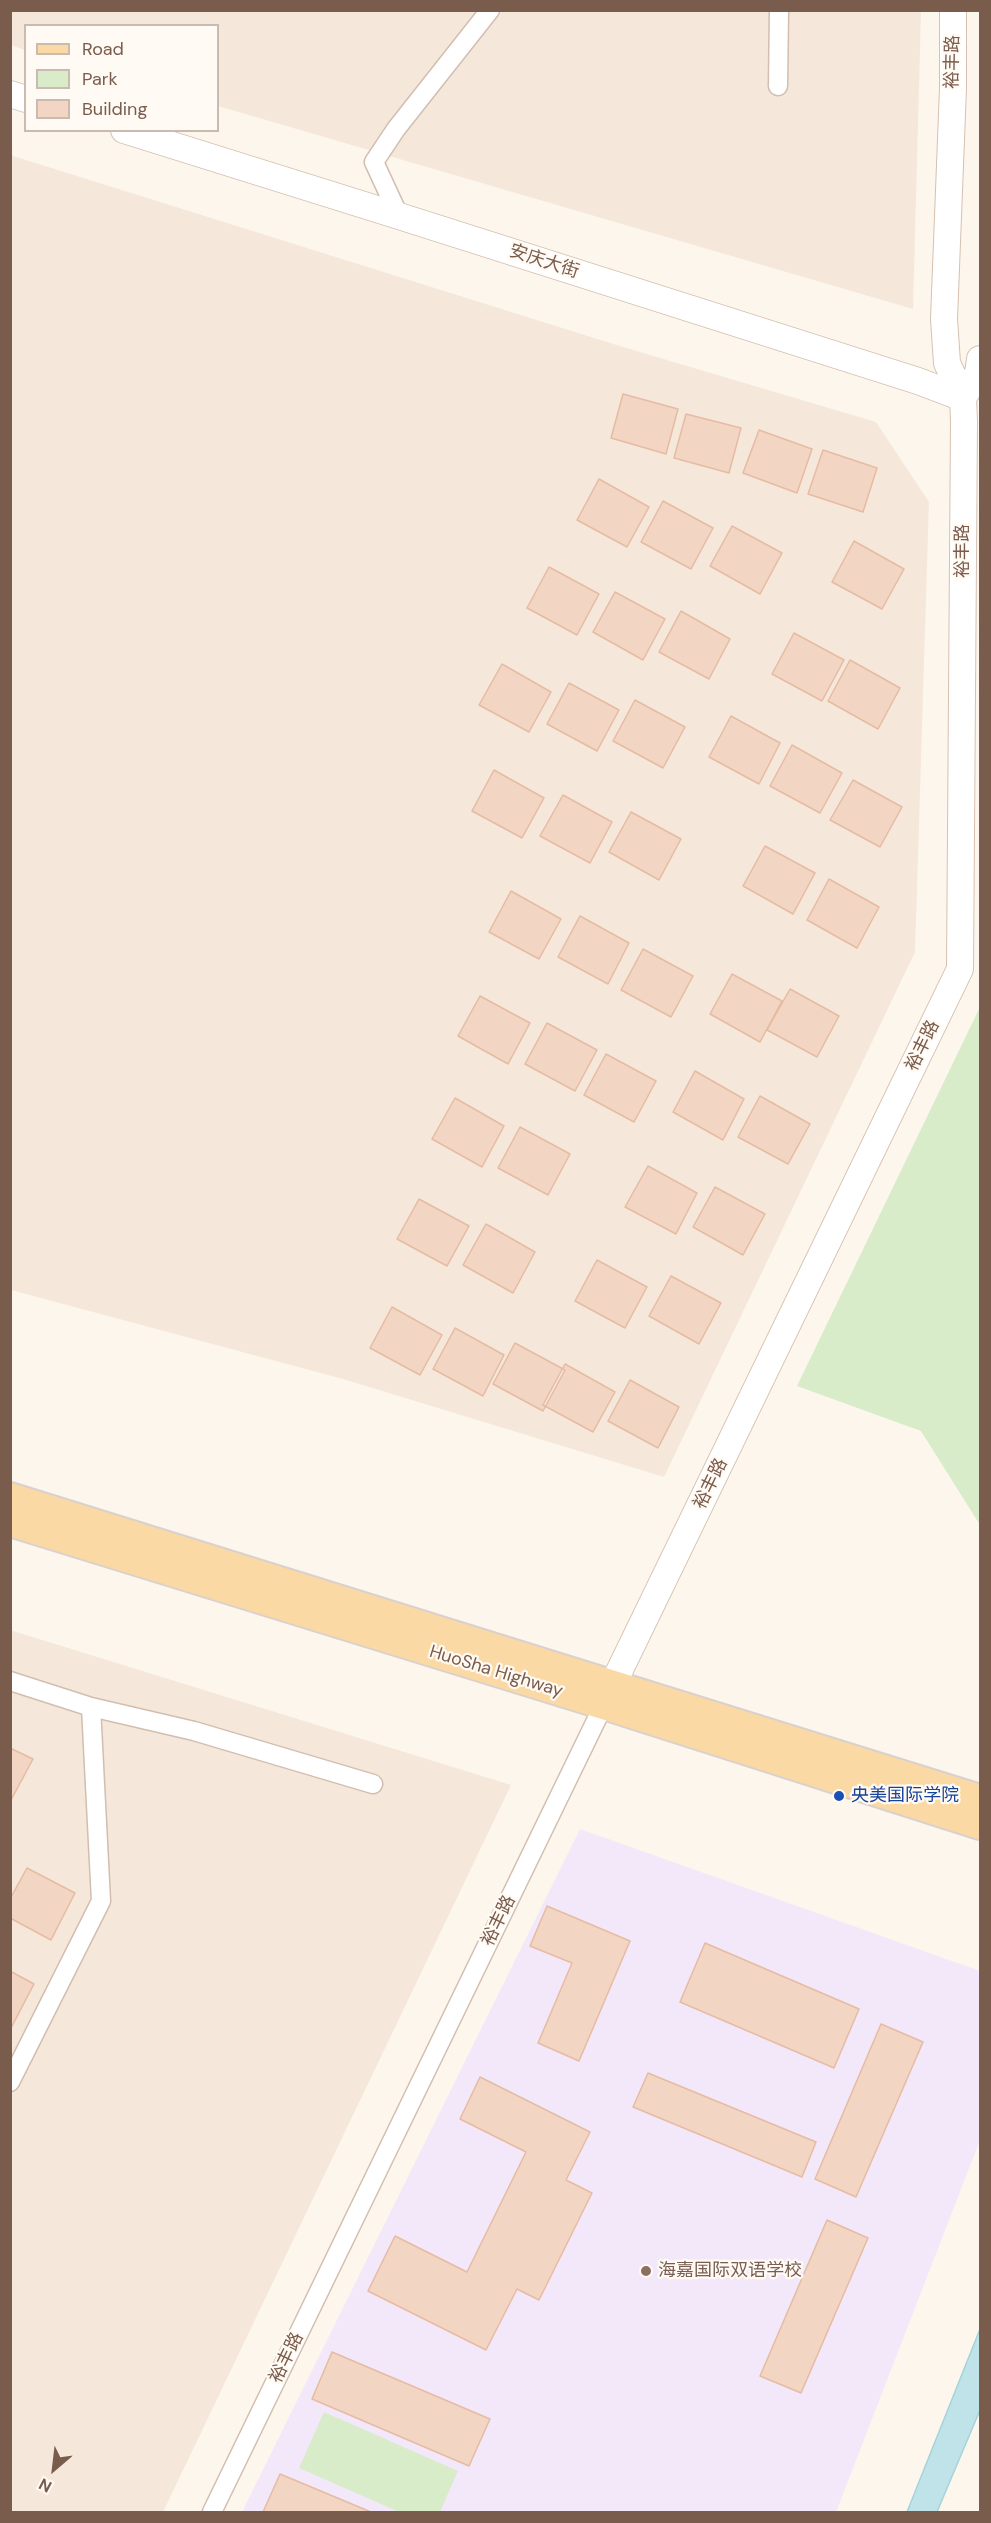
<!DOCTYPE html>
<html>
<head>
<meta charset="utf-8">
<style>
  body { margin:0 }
  #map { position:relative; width:991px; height:2523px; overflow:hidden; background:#fdf6ec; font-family:"DM Sans",sans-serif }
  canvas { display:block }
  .frame { position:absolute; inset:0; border:12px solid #7a5c4d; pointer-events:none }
  .legend { position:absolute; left:24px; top:24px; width:195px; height:108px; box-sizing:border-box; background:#fffaf3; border:2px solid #cabbb1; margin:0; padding:8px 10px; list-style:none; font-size:18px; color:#7a5c4d }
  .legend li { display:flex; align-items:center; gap:12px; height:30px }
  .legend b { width:30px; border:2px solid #cabbb1 }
  .north { position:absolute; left:24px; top:2439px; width:60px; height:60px; -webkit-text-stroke:4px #fffaf3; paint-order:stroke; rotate:208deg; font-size:16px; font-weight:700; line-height:24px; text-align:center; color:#7a5c4d }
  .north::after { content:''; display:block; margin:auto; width:21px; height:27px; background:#7a5c4d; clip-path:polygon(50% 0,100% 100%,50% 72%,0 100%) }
</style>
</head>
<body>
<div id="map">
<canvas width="991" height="2523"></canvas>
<div class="frame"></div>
<ul class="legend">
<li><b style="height:8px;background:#fbd9a5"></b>Road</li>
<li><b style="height:16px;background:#d8ecc9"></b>Park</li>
<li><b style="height:16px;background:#f3d5c3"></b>Building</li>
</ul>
<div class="north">N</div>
</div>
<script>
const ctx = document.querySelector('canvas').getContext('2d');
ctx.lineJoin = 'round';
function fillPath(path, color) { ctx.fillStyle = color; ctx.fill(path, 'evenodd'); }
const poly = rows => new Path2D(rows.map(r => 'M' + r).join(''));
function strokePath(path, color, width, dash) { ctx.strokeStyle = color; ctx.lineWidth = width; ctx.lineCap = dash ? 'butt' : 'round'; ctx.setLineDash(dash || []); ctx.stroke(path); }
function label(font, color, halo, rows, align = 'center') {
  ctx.font = font + ' "DM Sans","Noto Sans SC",sans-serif'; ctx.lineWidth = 4.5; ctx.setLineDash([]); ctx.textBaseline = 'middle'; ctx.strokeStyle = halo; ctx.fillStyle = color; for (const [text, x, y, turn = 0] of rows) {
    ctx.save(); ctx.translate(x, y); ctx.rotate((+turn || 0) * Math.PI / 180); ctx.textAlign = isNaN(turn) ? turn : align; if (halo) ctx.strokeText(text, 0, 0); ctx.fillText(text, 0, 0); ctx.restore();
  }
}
const residential = poly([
  [10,11,921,11,913,309,218,106,218,26,26,26,25,50,11,45],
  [10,155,623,347,876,422,929,502,915,952,664,1477,343,1379,11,1290],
  [10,1630,511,1785,163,2512,11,2512]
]);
const education = poly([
  [580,1829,980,1971,980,2140,836,2512,242,2512]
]);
const green = poly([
  [980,1007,980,1525,921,1431,797,1386],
  [324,2412,458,2471,440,2512,399,2512,299,2468]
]);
const water = poly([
  [980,2329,980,2410,937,2512,907,2512,980,2329]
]);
const building = poly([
  [623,394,678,409,666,454,611,438,623,394],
  [686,414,741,428,729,473,674,458,686,414],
  [759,430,812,449,797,493,743,473,759,430],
  [823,450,877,468,863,512,808,494,823,450],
  [599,479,649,507,627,547,577,520,599,479],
  [663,501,713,528,691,569,641,542,663,501],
  [732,526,782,553,760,594,710,566,732,526],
  [854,541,904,569,882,609,832,582,854,541],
  [549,567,599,594,577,635,527,608,549,567],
  [615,592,665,619,643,660,593,632,615,592],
  [681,611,730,639,709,679,659,652,681,611],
  [794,633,844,660,822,701,772,674,794,633],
  [850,660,900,688,878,729,828,701,850,660],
  [502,664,551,692,529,732,479,705,502,664],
  [569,683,619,710,597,751,547,724,569,683],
  [635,700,685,727,663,768,613,741,635,700],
  [731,716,780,743,759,784,709,757,731,716],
  [792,745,842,773,820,813,770,786,792,745],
  [494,770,544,798,522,838,472,811,494,770],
  [853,780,902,807,880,847,830,820,853,780],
  [563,795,612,822,590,863,540,836,563,795],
  [631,812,681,839,659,880,609,852,631,812],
  [765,846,815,873,793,914,743,886,765,846],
  [829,879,879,907,857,948,807,920,829,879],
  [511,891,561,919,539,959,489,932,511,891],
  [580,916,629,943,608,984,558,957,580,916],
  [643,949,693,976,671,1017,621,990,643,949],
  [732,974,782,1001,760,1042,710,1014,732,974],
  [790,989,839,1016,817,1057,767,1030,790,989],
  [480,996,530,1023,508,1064,458,1036,480,996],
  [547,1023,597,1050,575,1091,525,1064,547,1023],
  [606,1054,656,1081,634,1122,584,1095,606,1054],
  [695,1071,744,1099,723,1140,673,1112,695,1071],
  [760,1096,810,1124,788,1164,738,1137,760,1096],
  [455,1098,504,1126,482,1167,432,1139,455,1098],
  [520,1127,570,1154,548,1195,498,1168,520,1127],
  [648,1166,697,1193,676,1234,625,1207,648,1166],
  [715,1187,765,1214,743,1255,693,1227,715,1187],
  [419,1199,469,1226,447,1266,397,1239,419,1199],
  [486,1224,535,1252,513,1293,463,1265,486,1224],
  [597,1260,647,1287,625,1328,575,1301,597,1260],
  [671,1276,721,1303,699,1344,649,1316,671,1276],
  [392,1307,442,1335,420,1375,370,1348,392,1307],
  [455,1328,504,1355,483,1396,433,1369,455,1328],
  [515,1343,565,1370,543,1411,493,1384,515,1343],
  [565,1364,615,1392,593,1432,543,1405,565,1364],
  [630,1380,679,1407,658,1448,608,1421,630,1380],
  [10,1748,33,1759,10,1802,10,1748],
  [27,1868,75,1893,51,1940,10,1918,10,1899,27,1868],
  [547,1906,630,1941,579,2061,538,2043,572,1963,530,1946,547,1906],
  [705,1943,859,2009,834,2068,680,2002,705,1943],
  [10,1971,34,1984,10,2030,10,1971],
  [881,2024,923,2042,856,2197,815,2179,881,2024],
  [648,2073,816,2142,802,2177,633,2107,648,2073],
  [480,2077,590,2132,566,2180,592,2193,539,2300,517,2289,486,2350,368,2291,395,2236,467,2272,526,2152,460,2119,480,2077],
  [827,2220,868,2238,801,2393,760,2376,827,2220],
  [332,2352,490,2419,469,2466,312,2399,332,2352],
  [280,2474,371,2512,263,2512,280,2474]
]);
const street = poly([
  [778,86,779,10],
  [399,216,374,162,396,129,490,10],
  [10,1681,91,1707,101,1901,10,2082],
  [91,1707,194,1731,373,1784],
  [212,2512,608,1696]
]);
const secondary = poly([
  [10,94,26,99],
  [124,130,399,216,918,381,963,398],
  [963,398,978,373,980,359],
  [613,1684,960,969,964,421,963,398,947,363,944,319,953,88,953,10]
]);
const primary = poly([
  [10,1497,980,1799],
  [10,1522,604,1705,980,1825]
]);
const markers = [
  [839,1796,6,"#1a4fb4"],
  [646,2271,6,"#8d6e63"]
];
const streetNames = [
  ["裕丰路",953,62,-89],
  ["安庆大街",544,262,18],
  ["裕丰路",963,551,-90],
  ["裕丰路",923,1046,-64],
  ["裕丰路",711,1484,-64],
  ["HuoSha Highway",496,1672,17],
  ["裕丰路",499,1921,-64],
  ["裕丰路",287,2358,-64]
];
const transitNames = [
  ["央美国际学院",851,1796]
];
const educationNames = [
  ["海嘉国际双语学校",658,2271]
];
fillPath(residential, '#f5e8da');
fillPath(education, '#f3e8fa');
fillPath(green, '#d8ecc9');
fillPath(water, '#bfe3e8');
strokePath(water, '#a5d3da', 1.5);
fillPath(building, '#f3d5c3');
strokePath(building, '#e6bba3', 1.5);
strokePath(street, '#d1beb0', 21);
strokePath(secondary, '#d6c0b0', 28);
strokePath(primary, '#dad1cd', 32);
strokePath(street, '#fff', 18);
strokePath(secondary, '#fff', 26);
strokePath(primary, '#fbd9a5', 28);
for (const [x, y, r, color] of markers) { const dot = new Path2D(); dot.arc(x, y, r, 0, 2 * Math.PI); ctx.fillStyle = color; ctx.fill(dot); strokePath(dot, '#fffaf3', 2); }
label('18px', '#7a5c4d', '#fffaf3', streetNames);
label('18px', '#164399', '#fffaf3', transitNames, 'left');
label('18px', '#785e54', '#fffaf3', educationNames, 'left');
</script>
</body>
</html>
